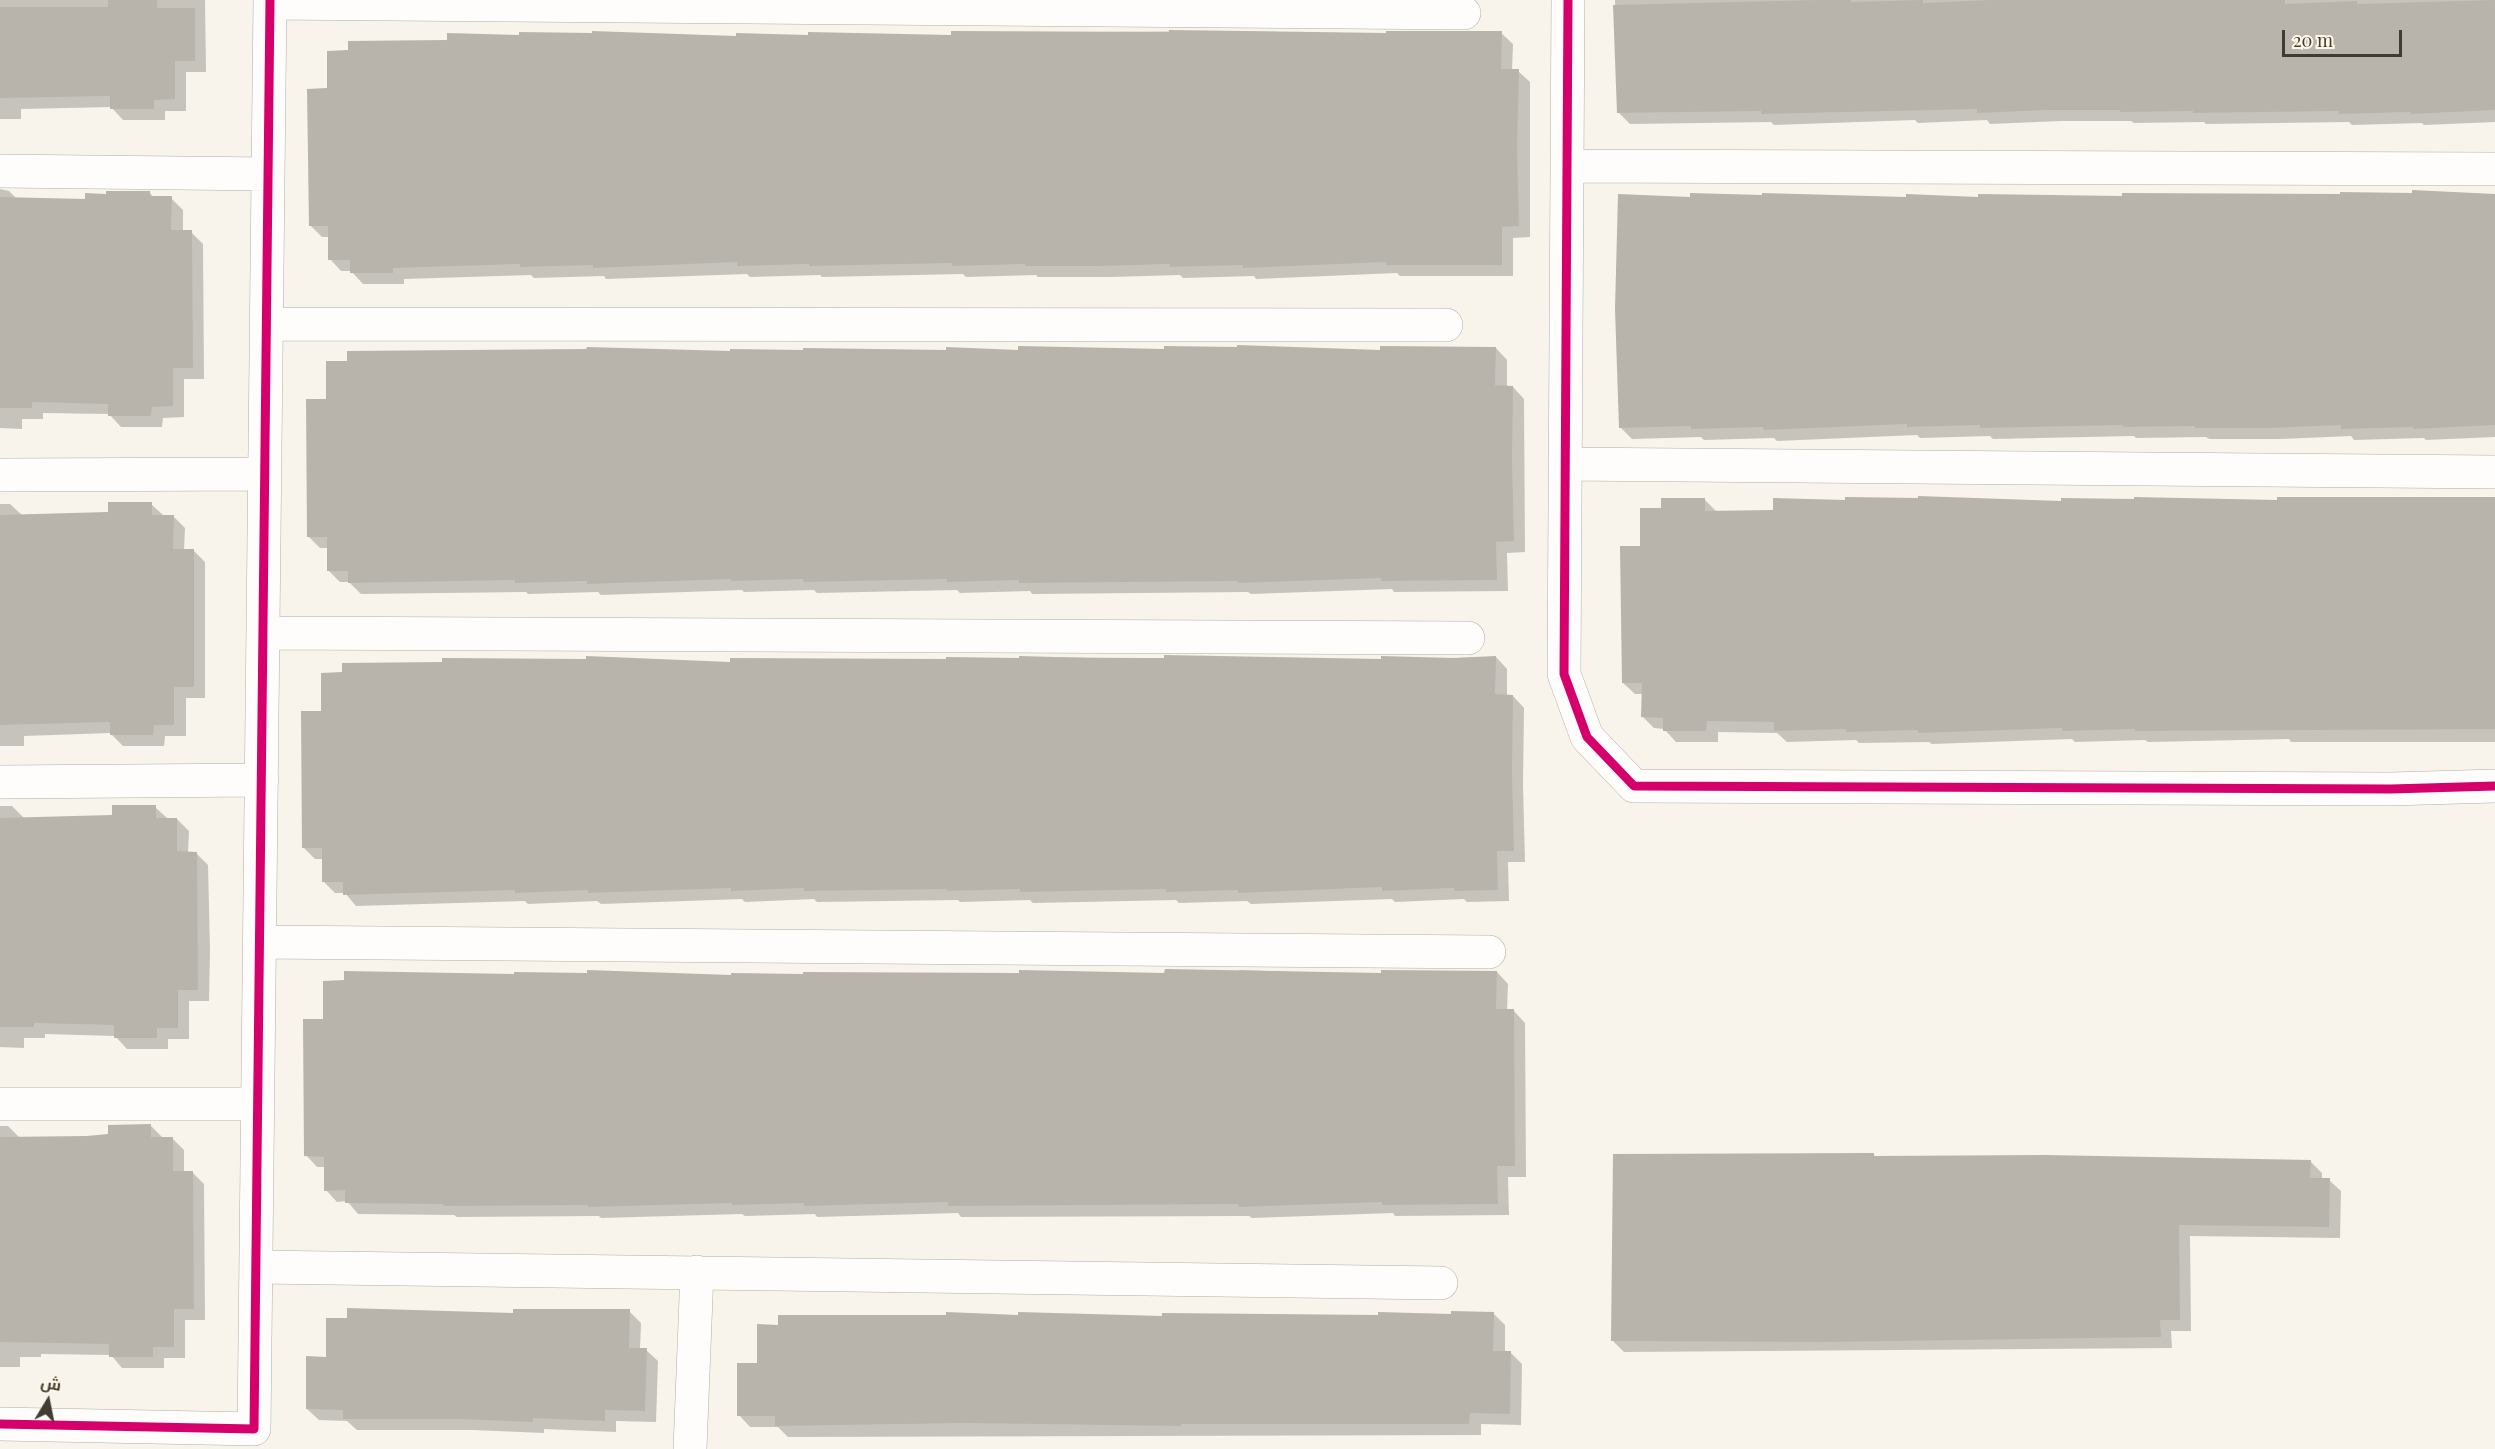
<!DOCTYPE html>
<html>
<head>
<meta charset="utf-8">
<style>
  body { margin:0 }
  #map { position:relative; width:2495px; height:1449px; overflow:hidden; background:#f8f4eb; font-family:"Playfair Display",Cairo,serif }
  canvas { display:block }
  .north { position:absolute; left:18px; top:1371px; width:60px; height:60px; -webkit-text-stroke:4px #fdf7e6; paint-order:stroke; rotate:10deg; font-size:16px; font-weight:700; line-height:24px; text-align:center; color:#403c31 }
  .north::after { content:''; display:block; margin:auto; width:21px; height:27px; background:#403c31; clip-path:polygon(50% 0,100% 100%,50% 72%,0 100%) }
  .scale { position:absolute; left:2282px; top:30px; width:120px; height:27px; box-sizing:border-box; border:3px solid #403c31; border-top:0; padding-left:8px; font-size:18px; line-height:21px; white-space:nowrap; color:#403c31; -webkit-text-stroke:4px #fdf7e6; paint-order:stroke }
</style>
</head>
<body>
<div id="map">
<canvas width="2495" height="1449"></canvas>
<div class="north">ش</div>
<div class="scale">20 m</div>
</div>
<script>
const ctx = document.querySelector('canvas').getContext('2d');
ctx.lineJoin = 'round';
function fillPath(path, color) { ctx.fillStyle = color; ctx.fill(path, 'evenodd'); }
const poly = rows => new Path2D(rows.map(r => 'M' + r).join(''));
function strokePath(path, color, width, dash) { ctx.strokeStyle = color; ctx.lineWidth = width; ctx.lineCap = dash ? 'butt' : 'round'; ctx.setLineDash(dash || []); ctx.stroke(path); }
const shadow = poly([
  [0,0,205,0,206,72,186,72,186,111,165,111,165,120,123,120,111,107,21,109,21,119,0,119],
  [1615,0,2495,0,2495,122,2424,125,2422,123,2352,125,2349,122,2206,124,2204,122,2134,123,2131,121,2061,121,1990,124,1987,120,1918,123,1915,120,1774,125,1771,122,1630,124,1618,112],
  [1242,31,1387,35,1501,33,1513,44,1512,71,1518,71,1530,82,1530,237,1513,238,1513,276,1400,276,1397,273,1256,279,1254,276,1183,278,1180,275,1111,277,1038,277,1036,275,966,277,963,274,822,277,820,275,750,277,747,274,606,279,604,276,534,278,531,275,404,279,404,284,363,284,351,271,341,271,330,259,330,237,322,237,310,225,329,90,448,41,521,37,953,36,953,33],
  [0,189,9,191,17,199,87,200,150,193,154,198,171,198,183,210,183,232,191,232,203,244,204,379,184,379,184,417,163,418,162,427,121,427,109,414,43,413,43,419,22,419,22,429,0,428],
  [2495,195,2495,437,2426,440,2424,438,2354,440,2351,436,2281,439,2209,439,2206,437,2136,438,2134,436,1993,439,1990,436,1920,438,1917,435,1777,441,1774,438,1704,440,1701,437,1632,439,1620,427,1691,198],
  [1496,348,1507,360,1507,387,1513,387,1524,399,1525,552,1507,553,1508,591,1394,592,1392,589,1251,594,1248,592,1032,594,1030,591,960,593,957,590,817,593,814,590,744,592,742,590,601,595,598,592,528,594,526,592,361,594,349,582,340,582,328,570,328,548,320,548,308,536,731,353,1381,351],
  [2495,498,2495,742,2291,742,2289,739,2148,742,2145,740,2075,742,2072,739,1932,744,1929,742,1859,743,1856,740,1787,742,1777,733,1718,732,1718,742,1676,742,1664,729,1654,728,1643,717,1643,694,1635,694,1623,683,1642,547,1663,509,1704,499,1716,511,1774,511,1846,502,2278,501],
  [0,504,10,504,22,515,110,513,151,504,163,515,173,516,185,528,184,550,193,550,205,562,205,698,186,698,186,736,165,736,164,746,123,746,110,733,24,736,24,746,0,746],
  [1020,657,1382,660,1496,657,1507,669,1507,696,1513,696,1524,708,1523,785,1525,862,1508,862,1509,901,1467,902,1464,899,1395,902,1392,899,1251,904,1247,901,1179,903,1176,900,1033,903,1030,900,960,902,958,900,817,902,814,899,745,902,742,899,601,904,597,901,528,904,525,901,356,906,345,893,335,893,324,882,324,859,315,859,304,848,323,713,732,663,1020,660],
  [0,806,12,806,25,819,114,816,155,807,167,818,177,819,189,831,188,853,196,853,208,865,210,950,209,1001,189,1001,189,1039,168,1039,168,1049,127,1049,115,1036,45,1034,45,1038,24,1038,24,1048,0,1047],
  [1239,970,1382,975,1497,972,1508,984,1507,1011,1514,1011,1525,1023,1526,1177,1508,1177,1509,1215,1395,1216,1393,1213,1252,1218,1249,1216,961,1217,958,1213,817,1217,815,1214,745,1216,742,1214,601,1218,599,1216,457,1217,454,1215,358,1214,347,1201,337,1202,326,1190,325,1167,317,1167,306,1155,325,1021,732,977,1166,974,1239,972],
  [0,1126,8,1126,20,1138,110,1136,151,1126,162,1137,172,1138,184,1150,184,1172,192,1172,204,1184,205,1320,185,1320,185,1358,164,1358,164,1368,122,1368,111,1355,41,1354,41,1357,20,1357,20,1367,0,1367],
  [1874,1155,1876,1157,2310,1161,2322,1173,2322,1180,2329,1180,2341,1191,2340,1238,2190,1236,2191,1331,2171,1331,2172,1348,1624,1352,1612,1340],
  [629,1311,641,1323,640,1350,646,1350,658,1361,656,1422,616,1421,616,1432,544,1429,544,1433,473,1430,357,1430,347,1421,319,1420,307,1409,327,1358,515,1314],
  [1379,1314,1494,1314,1505,1325,1505,1353,1511,1353,1522,1364,1521,1425,1481,1424,1481,1435,788,1437,778,1427,750,1427,739,1415,759,1365,1164,1318,1379,1317]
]);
const building = poly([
  [108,0,157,0,157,8,195,8,195,61,175,61,175,99,154,100,154,109,110,109,110,96,0,98,0,7,108,7],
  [1817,0,1851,0,1851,2,1923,0,1923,3,1990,0,2285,0,2285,4,2357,1,2357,4,2495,0,2495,110,2411,114,2411,112,2339,114,2339,111,2193,113,2193,111,2120,112,2120,110,2048,110,1977,113,1977,109,1761,114,1761,111,1617,113,1613,5],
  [1169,30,1386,33,1386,31,1502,31,1501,69,1519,69,1517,147,1519,226,1502,227,1502,265,1386,265,1386,262,1243,268,1243,265,1170,267,1170,264,1098,266,1025,266,1025,264,952,266,952,263,809,266,809,264,737,266,737,262,593,268,593,265,520,267,520,264,393,268,393,273,350,273,350,260,328,260,328,226,309,226,307,89,327,88,327,51,348,50,348,41,447,40,447,33,519,35,519,32,592,33,592,31,736,36,736,33,808,35,808,32,951,35,951,31,1169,32],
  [2412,190,2495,194,2495,425,2413,429,2413,427,2341,429,2341,425,2269,428,2195,428,2195,426,2123,427,2123,425,1980,428,1980,425,1907,427,1907,424,1764,430,1763,427,1691,429,1691,426,1619,428,1615,309,1618,194,1690,197,1690,193,1762,195,1762,193,1906,197,1906,194,1978,197,1978,194,2122,196,2122,193,2340,194,2340,192,2412,193],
  [106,191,150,191,150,196,172,196,171,230,192,230,193,368,173,368,173,406,152,407,151,416,108,416,108,404,32,402,32,408,0,408,0,197,85,199,85,193,106,194],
  [1237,345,1380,350,1380,346,1496,347,1495,385,1513,386,1512,461,1514,541,1496,542,1497,580,1381,581,1381,578,1238,583,1238,581,1019,583,1019,580,947,582,947,579,804,582,803,579,731,581,731,579,587,584,587,581,515,583,515,580,348,583,348,571,327,571,327,537,307,537,306,399,326,399,326,361,347,361,347,351,586,349,587,347,730,351,730,349,803,350,803,348,946,350,946,347,1018,350,1018,346,1164,349,1164,346,1237,347],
  [1918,496,2061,501,2061,498,2134,499,2134,497,2277,500,2277,497,2495,497,2495,729,2135,731,2135,729,2062,731,2062,728,1918,733,1918,730,1846,732,1846,729,1774,731,1774,722,1707,721,1706,731,1663,731,1663,718,1641,717,1642,683,1622,683,1620,546,1640,546,1640,508,1661,508,1661,498,1705,498,1705,511,1773,510,1773,498,1845,500,1845,497,1918,498],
  [108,502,152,502,152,515,174,515,173,549,194,549,194,687,174,687,174,725,154,725,153,735,110,735,110,722,0,725,0,515,108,512],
  [1164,655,1381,659,1381,656,1453,658,1496,656,1495,694,1513,695,1512,772,1514,851,1497,851,1498,890,1454,891,1454,888,1382,891,1382,887,1238,893,1238,890,1166,892,1166,889,1020,892,1020,889,947,891,947,889,804,891,804,888,731,891,731,888,588,893,588,890,515,893,515,890,343,895,343,882,322,882,322,848,302,848,301,711,321,711,321,673,342,672,342,663,442,662,442,658,586,659,586,656,730,662,730,658,946,659,946,657,1019,658,1019,656,1092,658,1164,658],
  [112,805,156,805,156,818,177,818,177,851,197,852,198,990,178,990,178,1028,157,1028,157,1038,114,1038,114,1025,34,1023,34,1027,0,1027,0,818,112,815],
  [1165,969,1381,973,1381,970,1497,971,1496,1009,1514,1009,1515,1166,1497,1166,1498,1204,1382,1205,1382,1202,1239,1207,1238,1204,948,1206,948,1202,804,1206,804,1203,732,1205,732,1203,588,1207,588,1205,444,1206,443,1204,345,1203,345,1190,324,1191,324,1157,304,1156,303,1019,323,1019,323,981,344,980,344,971,514,974,514,972,587,973,587,970,731,975,731,973,803,974,803,972,1019,973,1019,970,1164,973],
  [151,1124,151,1137,173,1137,173,1171,193,1171,194,1309,174,1309,174,1347,153,1347,153,1357,109,1357,109,1344,0,1342,0,1137,87,1136,108,1134,108,1125],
  [1874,1153,1874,1156,2045,1155,2311,1160,2310,1178,2330,1178,2329,1227,2179,1225,2180,1320,2160,1320,2161,1337,1826,1342,1611,1341,1613,1154],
  [347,1308,513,1313,513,1309,630,1309,629,1348,647,1348,645,1411,605,1410,605,1421,533,1418,533,1422,461,1419,343,1419,343,1410,306,1409,306,1356,326,1357,326,1318,347,1318],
  [1451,1311,1494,1312,1493,1351,1511,1351,1510,1414,1470,1413,1469,1424,1181,1424,1181,1426,965,1423,775,1426,775,1416,737,1416,737,1363,757,1363,757,1324,778,1325,778,1315,946,1315,946,1312,1018,1315,1018,1312,1162,1316,1162,1313,1378,1315,1378,1312,1451,1314]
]);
const minor = poly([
  [1568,0,1564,674,1587,737,1634,786,2391,789,2495,786],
  [270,3,1464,13],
  [1567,166,2495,169],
  [0,171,268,174],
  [267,324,1446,325],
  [1565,464,2495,472],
  [0,475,265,474],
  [263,633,1468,638],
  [0,782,262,780],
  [260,942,1489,952],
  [0,1104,258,1104],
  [257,1267,1441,1283],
  [0,1424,254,1429,270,0],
  [690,1449,697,1272]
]);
const cycleway = poly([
  [1568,0,1564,674,1587,737,1634,786,2391,789,2495,786],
  [0,1424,254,1429,270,0]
]);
fillPath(shadow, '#0003');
fillPath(building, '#b8b4ab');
strokePath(minor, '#b2aea5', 34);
strokePath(minor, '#fefdfc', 33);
strokePath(cycleway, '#d6006c', 9);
</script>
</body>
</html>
